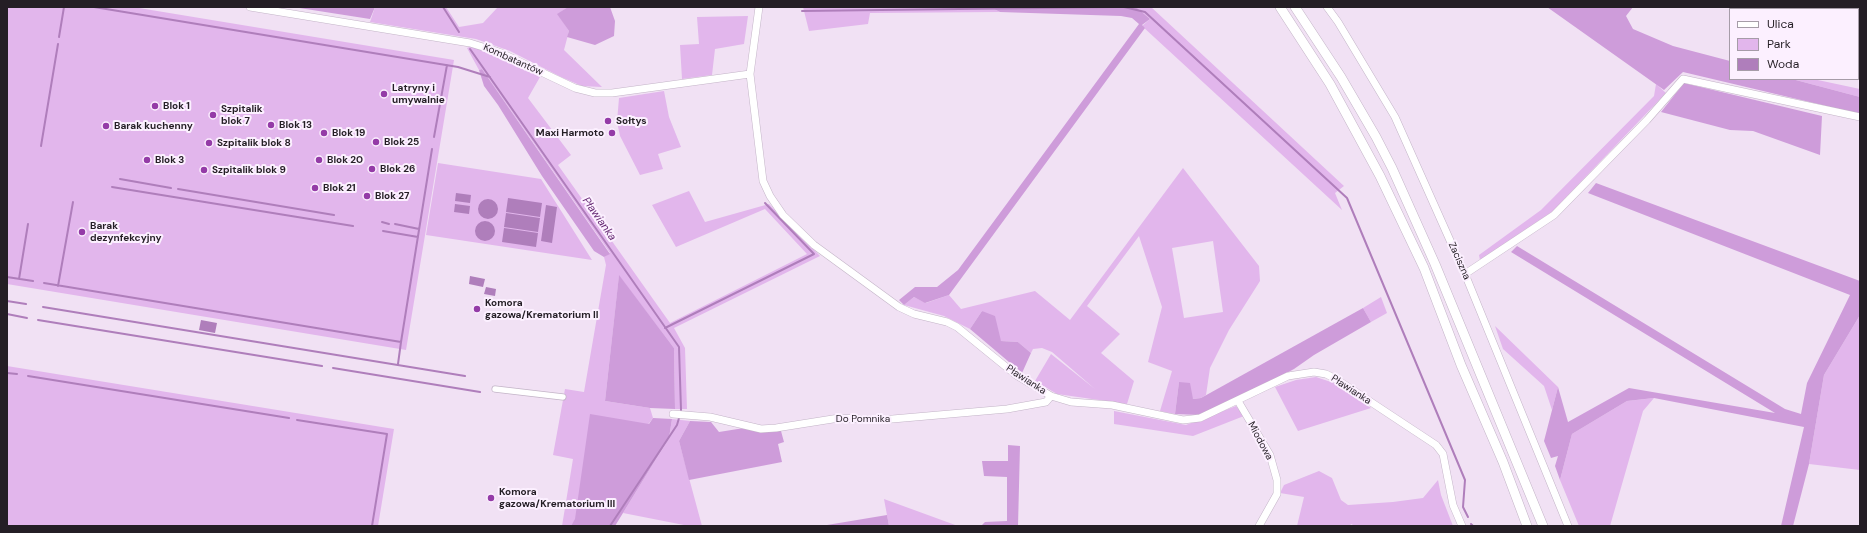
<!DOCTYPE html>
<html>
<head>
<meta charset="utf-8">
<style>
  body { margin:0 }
  #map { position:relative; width:1867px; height:533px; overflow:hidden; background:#f1e1f4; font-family:"DM Sans",sans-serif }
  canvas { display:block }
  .frame { position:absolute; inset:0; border:8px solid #241e25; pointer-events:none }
  .legend { position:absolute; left:1729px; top:8px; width:130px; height:72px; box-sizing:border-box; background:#fcf0ff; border:1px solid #a69ca8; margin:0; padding:5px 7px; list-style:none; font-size:12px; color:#241e25 }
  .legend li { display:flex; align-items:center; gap:8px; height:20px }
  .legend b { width:20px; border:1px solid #a69ca8 }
</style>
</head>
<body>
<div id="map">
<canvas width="1867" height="533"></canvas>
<div class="frame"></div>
<ul class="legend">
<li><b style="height:5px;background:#fff"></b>Ulica</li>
<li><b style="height:11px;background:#e2b6ec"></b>Park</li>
<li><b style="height:11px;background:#af7ebb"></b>Woda</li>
</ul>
</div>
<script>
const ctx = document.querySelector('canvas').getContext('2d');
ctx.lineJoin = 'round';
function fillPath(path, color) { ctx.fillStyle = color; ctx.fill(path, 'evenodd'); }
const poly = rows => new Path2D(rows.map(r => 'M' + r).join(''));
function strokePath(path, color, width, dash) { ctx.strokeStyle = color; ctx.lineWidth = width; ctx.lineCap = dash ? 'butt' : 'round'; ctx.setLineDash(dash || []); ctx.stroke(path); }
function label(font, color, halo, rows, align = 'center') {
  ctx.font = font + ' "DM Sans",sans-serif'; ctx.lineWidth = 4; ctx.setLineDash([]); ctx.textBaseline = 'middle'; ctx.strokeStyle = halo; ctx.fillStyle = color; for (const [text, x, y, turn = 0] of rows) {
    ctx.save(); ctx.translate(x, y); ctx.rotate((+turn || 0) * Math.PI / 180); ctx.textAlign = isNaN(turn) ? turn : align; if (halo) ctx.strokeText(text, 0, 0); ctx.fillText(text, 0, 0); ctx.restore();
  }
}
const green = poly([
  [7,7,133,7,454,60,406,350,7,284],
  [375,7,446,7,459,27,483,23,498,7,568,7,558,14,569,31,564,50,602,87,582,86,561,77,510,51,476,39,370,22],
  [803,7,990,7,1000,12,870,13,868,24,809,31],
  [1136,7,1151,7,1344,186,1335,193,1342,210,1142,26,1150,19],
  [748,16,744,44,715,49,712,75,682,79,680,45,699,44,697,17],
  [474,45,540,77,528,98,571,155,558,165,670,323,807,254,765,209,676,247,652,205,689,191,705,222,769,204,820,256,674,328,685,348,687,409,675,409,674,348,619,276,605,401,650,408,653,418,571,526,562,526,573,459,553,455,565,389,584,392,606,265,604,257,610,253,482,69,479,70,467,48],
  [1792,79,1813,79,1860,89,1860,97],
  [1656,84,1666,93,1552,212,1480,260,1479,255,1541,210,1654,96],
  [664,91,669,117,681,147,658,154,663,169,640,175,620,136,617,122,619,98],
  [438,163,541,179,592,260,426,235],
  [1183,168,1259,266,1260,281,1229,330,1210,368,1206,395,1201,398,1193,399,1179,382,1175,414,1160,411,1172,371,1148,362,1162,307,1139,236,1087,306,1120,334,1101,353,1134,381,1127,404,1057,394,1035,381,1051,354,1095,389,1052,352,1042,348,1033,349,1031,353,1018,342,1001,341,982,311,970,329,944,316,904,305,914,297,926,303,949,295,961,309,1035,291,1070,320],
  [1213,241,1223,312,1184,318,1172,248],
  [1381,297,1387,313,1371,322,1363,308],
  [1860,315,1860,470,1809,464,1824,375],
  [1495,326,1558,387,1552,410,1544,386,1503,349],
  [7,366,394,429,378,526,7,526],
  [1316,377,1334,383,1371,408,1298,431,1275,387,1296,380],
  [1654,398,1643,411,1610,526,1579,526,1560,480,1572,434,1627,401],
  [1236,406,1244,416,1193,436,1114,424,1114,411,1186,425],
  [672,419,690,421,679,441,702,526,689,526,623,513,669,438],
  [1319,471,1332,478,1341,500,1348,505,1393,502,1423,498,1438,480,1441,495,1453,526,1355,526,1351,524,1350,526,1297,526,1304,497,1280,493,1284,485],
  [884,499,958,526,889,526]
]);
const forest = poly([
  [293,7,375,7,370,19],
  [568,7,610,7,615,21,614,36,595,45,567,37,569,31,557,14],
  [990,7,1136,7,1150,19,1142,25,1145,28,949,295,925,303,914,297,904,305,899,300,915,287,937,287,958,270,1139,24,1132,18,1121,16,1000,12],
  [1547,7,1633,7,1626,16,1633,29,1673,46,1730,61,1730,79,1792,79,1860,97,1860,114,1683,72,1664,90],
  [482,69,542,156,610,254,604,257,594,251,542,176,498,105,484,86,479,70],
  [1684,83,1822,116,1820,155,1753,131,1730,130,1661,112],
  [1596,183,1860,281,1860,315,1824,375,1809,464,1793,526,1781,526,1804,427,1654,398,1627,401,1572,434,1560,480,1555,466,1558,456,1551,458,1544,441,1558,387,1568,422,1629,388,1775,413,1511,252,1517,246,1785,409,1801,414,1807,383,1850,295,1588,193],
  [619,275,674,348,675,409,650,408,605,401],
  [1363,308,1371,322,1314,355,1294,369,1264,385,1199,415,1175,414,1179,382,1190,383,1193,399,1201,398],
  [982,311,995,316,1001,341,1018,342,1031,353,1022,373,970,329],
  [590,414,649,424,653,418,672,419,669,438,615,526,571,526,575,519],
  [690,421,711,422,719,432,744,428,781,431,784,442,778,444,782,462,689,480,679,441],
  [1008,445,1020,446,1018,526,981,526,985,522,1007,521,1007,477,984,476,982,461,1008,461],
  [887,515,889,526,821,526]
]);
const water = poly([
  [456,193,471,195,470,203,455,201],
  [508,198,542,203,540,217,506,212],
  '478 209a10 10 0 1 1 20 0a10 10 0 1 1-20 0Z',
  [455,204,470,206,469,214,454,212],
  [546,205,557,207,552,243,541,241],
  [506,213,540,218,538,232,504,227],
  '475 231a10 10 0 1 1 20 0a10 10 0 1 1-20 0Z',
  [504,228,538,233,536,247,502,242],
  [470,276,485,279,483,287,469,284],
  [486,287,496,289,495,296,484,294],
  [201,320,217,323,215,333,199,330]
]);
const stream = poly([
  [94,7,458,67,490,77],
  [443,7,459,32],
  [1124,7,1145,12,1347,198,1465,480,1463,507,1468,517],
  [802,11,1117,7],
  [59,37,64,7],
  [470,49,679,347,681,410],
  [434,137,447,65],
  [41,146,58,44],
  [120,179,171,188],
  [112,187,353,226],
  [178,189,334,215],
  [382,222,389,224],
  [395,224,419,229],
  [383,231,418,237],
  [7,277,33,281],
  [19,279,28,224],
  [44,283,401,342,432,149],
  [58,286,73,202],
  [7,301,26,304],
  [43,307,465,376],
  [7,314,27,318],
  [38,320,322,366],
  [665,328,814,254,765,203],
  [398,364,401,342],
  [333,368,480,392],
  [7,373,17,374],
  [28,376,289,418],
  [297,420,387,434,372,526],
  [1471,524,1473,526],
  [610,526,677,425,679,418]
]);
const pedestrian = poly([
  [495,389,563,397]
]);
const minor = poly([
  [250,7,470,43,499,52,575,88,595,93,612,93,750,74],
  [759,7,750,74,763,181,770,196,783,215,814,245,899,307,914,314,947,322,957,327,1016,375,1051,396,1071,402,1112,405,1183,420,1200,418,1288,376,1314,372,1326,374,1336,379,1436,445,1443,454,1453,505,1462,526],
  [1327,7,1338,22,1395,117,1465,274,1568,526],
  [1465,274,1554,215,1647,120,1683,79,1860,117],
  [1238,401,1270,455,1277,480,1277,494,1259,526],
  [673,414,710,417,761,429,776,428,839,418,881,420,1007,409,1046,402,1051,396]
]);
const tertiary = poly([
  [1280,7,1330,84,1380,176,1424,268,1461,365,1503,462,1527,526],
  [1295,7,1341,77,1376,137,1392,168,1435,264,1543,526]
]);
const markers = [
  [384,94,4,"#943ba7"],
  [155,106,4,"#943ba7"],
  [213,115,4,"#943ba7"],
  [608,121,4,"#943ba7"],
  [271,125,4,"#943ba7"],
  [106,126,4,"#943ba7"],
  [324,133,4,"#943ba7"],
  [612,133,4,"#943ba7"],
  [376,142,4,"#943ba7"],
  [209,143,4,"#943ba7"],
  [147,160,4,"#943ba7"],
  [319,160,4,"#943ba7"],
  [372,169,4,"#943ba7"],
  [204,170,4,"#943ba7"],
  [315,188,4,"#943ba7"],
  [367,196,4,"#943ba7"],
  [82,232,4,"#943ba7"],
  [477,309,4,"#943ba7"],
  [491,498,4,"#943ba7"]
];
const streetNames = [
  ["Kombatantów",513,60,24],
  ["Zaciszna",1459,261,66],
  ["Pławianka",1026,380,33],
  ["Pławianka",1351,390,33],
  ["Do Pomnika",863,419],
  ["Miodowa",1260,441,62]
];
const poiNames = [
  ["Latryny i",392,88],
  ["umywalnie",392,100],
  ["Blok 1",163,106],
  ["Szpitalik",221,109],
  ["blok 7",221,121],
  ["Sołtys",616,121],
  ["Blok 13",279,125],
  ["Barak kuchenny",114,126],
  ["Blok 19",332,133],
  ["Maxi Harmoto",604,133,"right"],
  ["Blok 25",384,142],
  ["Szpitalik blok 8",217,143],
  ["Blok 3",155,160],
  ["Blok 20",327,160],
  ["Blok 26",380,169],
  ["Szpitalik blok 9",212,170],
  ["Blok 21",323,188],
  ["Blok 27",375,196],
  ["Barak",90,226],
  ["dezynfekcyjny",90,238],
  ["Komora",485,303],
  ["gazowa/Krematorium II",485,315],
  ["Komora",499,492],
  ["gazowa/Krematorium III",499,504]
];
const waterNames = [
  ["Pławianka",599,219,55]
];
fillPath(green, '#e2b6ec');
fillPath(forest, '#ce9cda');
fillPath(water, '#af7ebb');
strokePath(stream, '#af7ebb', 2);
strokePath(pedestrian, '#c3b4c7', 7);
strokePath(minor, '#c3b4c7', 8);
strokePath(tertiary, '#c3b4c7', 10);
strokePath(pedestrian, '#fff', 5.5);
strokePath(minor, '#fff', 7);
strokePath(tertiary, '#fff', 9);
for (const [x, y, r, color] of markers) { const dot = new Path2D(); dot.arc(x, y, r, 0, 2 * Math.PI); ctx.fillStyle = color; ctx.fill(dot); strokePath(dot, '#fcf0ff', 1.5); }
label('10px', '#241e25', '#fcf0ff', streetNames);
label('bold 10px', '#241e25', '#fcf0ff', poiNames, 'left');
label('italic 11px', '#692d76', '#fcf0ff', waterNames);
</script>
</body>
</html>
